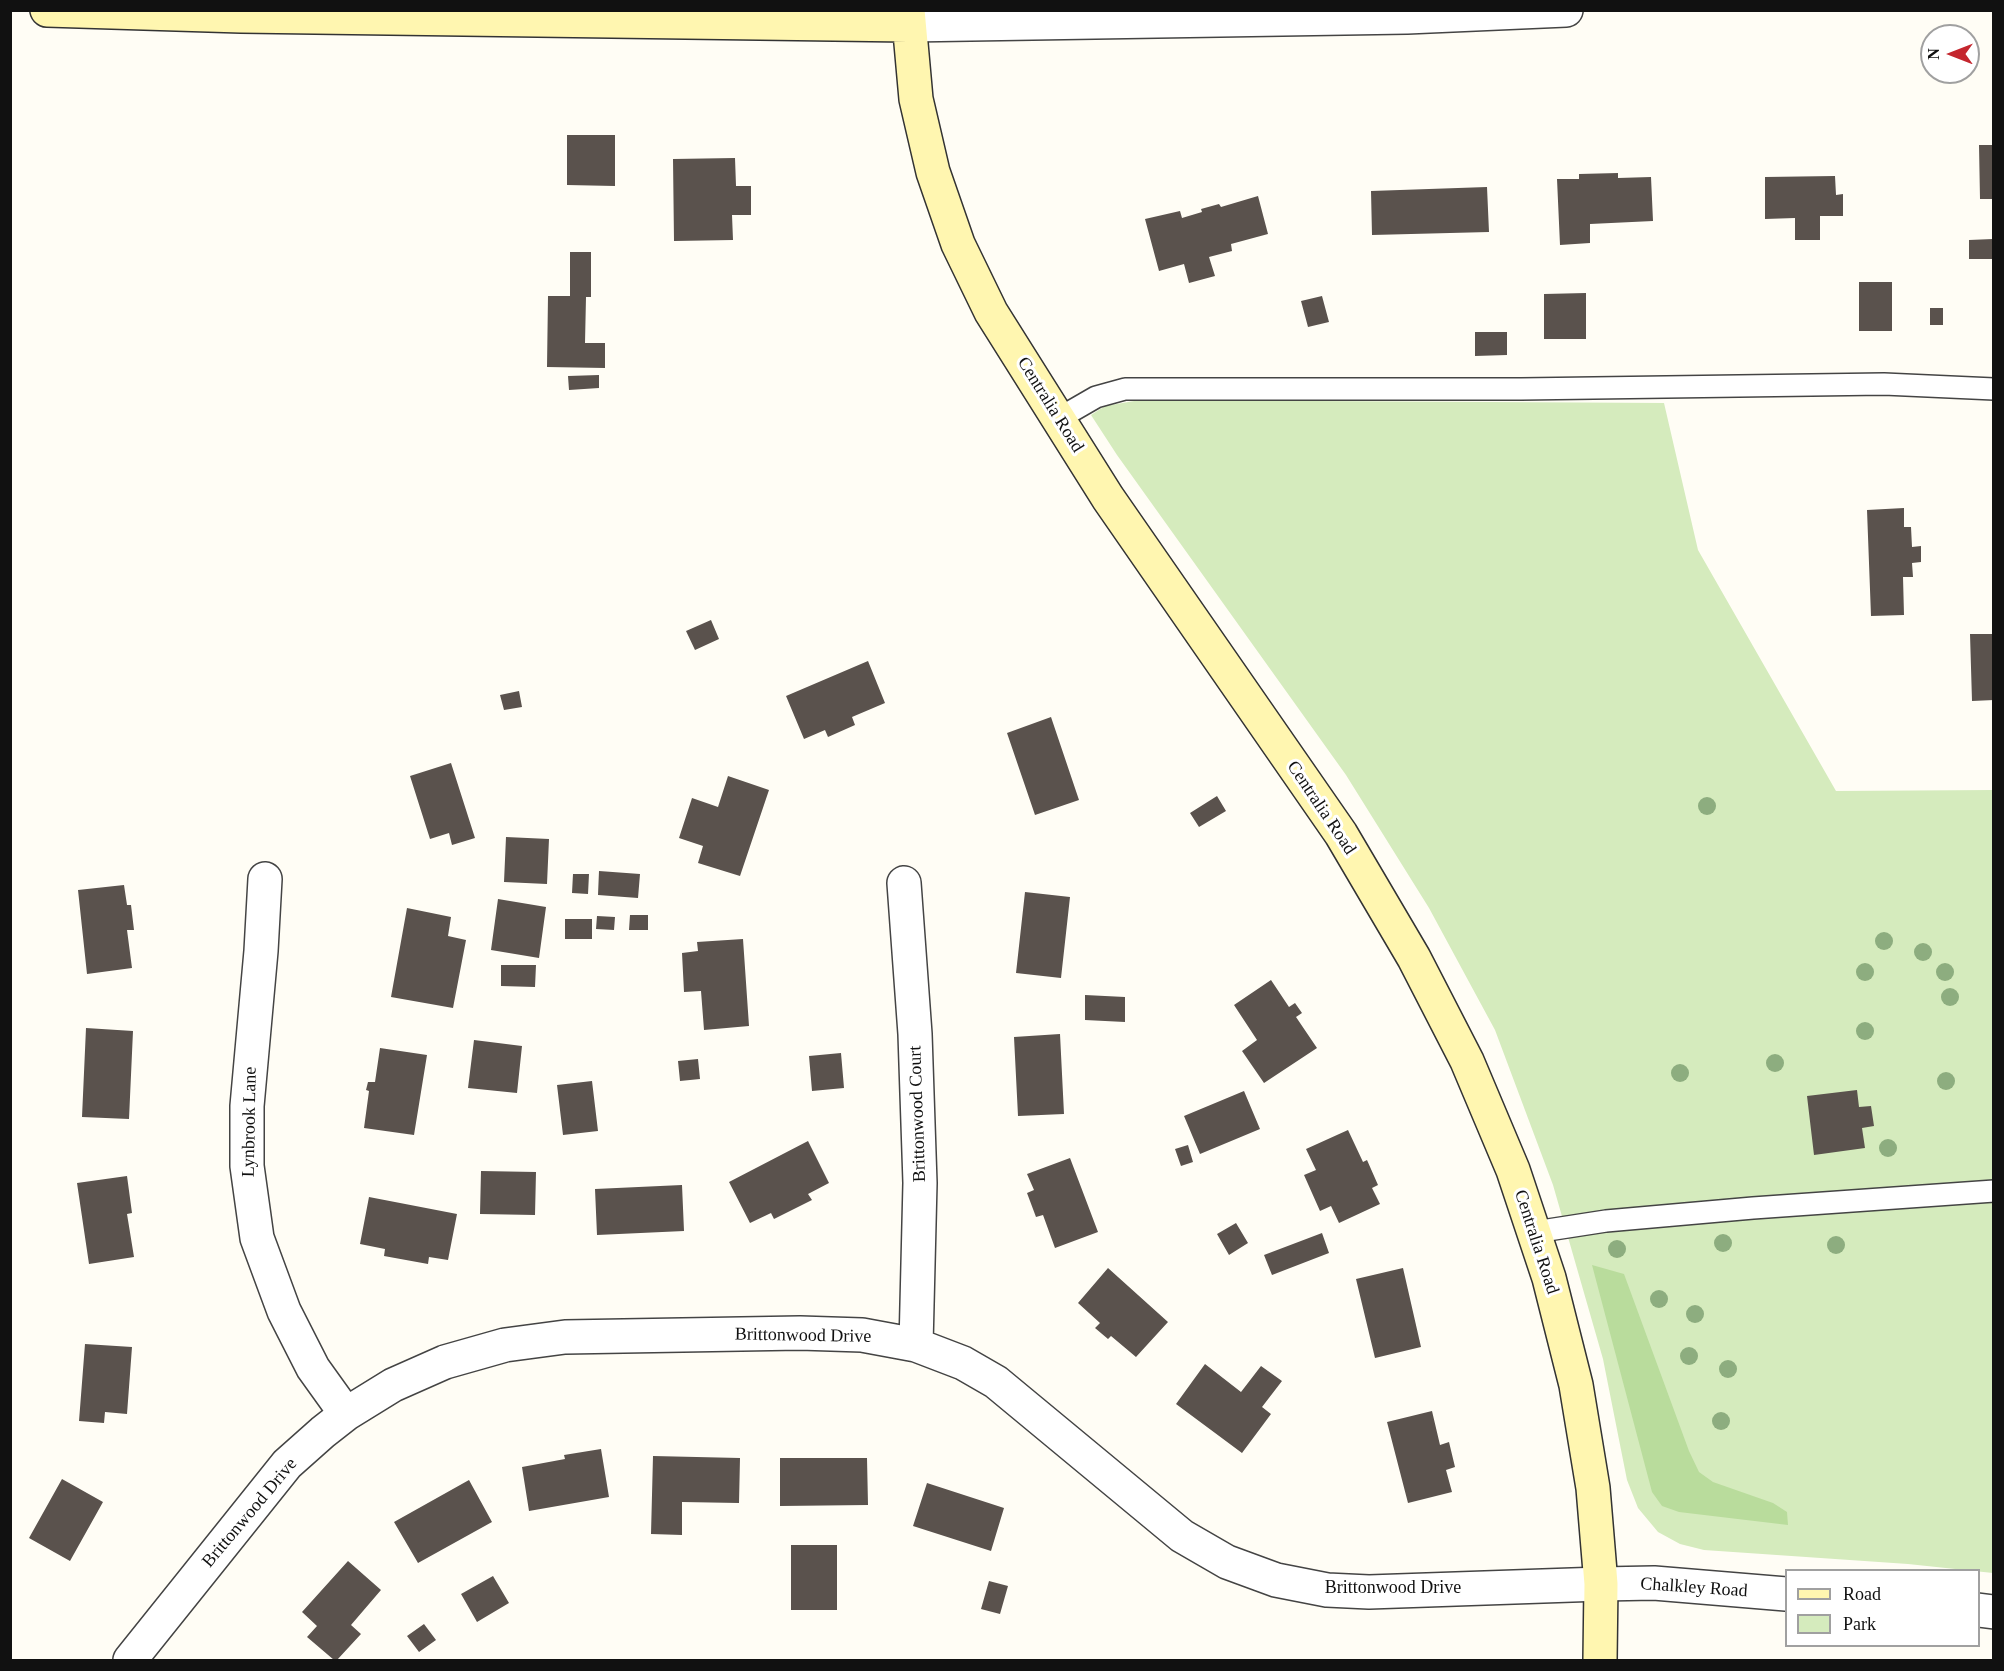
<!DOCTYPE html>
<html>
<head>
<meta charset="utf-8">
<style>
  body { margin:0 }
  #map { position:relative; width:2004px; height:1671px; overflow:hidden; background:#fffdf5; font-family:"Times New Roman",serif }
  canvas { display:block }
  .frame { position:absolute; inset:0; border:12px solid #111; pointer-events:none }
  .legend { position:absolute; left:1785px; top:1569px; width:195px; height:78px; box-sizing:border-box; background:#fff; border:2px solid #a0a0a0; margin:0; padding:8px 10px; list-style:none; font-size:18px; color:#111 }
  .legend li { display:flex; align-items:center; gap:12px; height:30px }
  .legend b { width:30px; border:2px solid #a0a0a0 }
  .north { position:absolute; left:1920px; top:24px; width:60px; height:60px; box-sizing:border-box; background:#fff; border:2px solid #a0a0a0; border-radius:50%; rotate:270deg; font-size:16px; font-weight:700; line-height:24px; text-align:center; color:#111 }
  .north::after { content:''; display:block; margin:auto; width:21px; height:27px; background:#c4262e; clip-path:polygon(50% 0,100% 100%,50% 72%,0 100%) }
</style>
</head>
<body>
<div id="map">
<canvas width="2004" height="1671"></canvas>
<div class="frame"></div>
<ul class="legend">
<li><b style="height:8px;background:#fff6b0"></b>Road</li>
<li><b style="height:16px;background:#d5ebbd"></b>Park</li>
</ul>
<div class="north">N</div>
</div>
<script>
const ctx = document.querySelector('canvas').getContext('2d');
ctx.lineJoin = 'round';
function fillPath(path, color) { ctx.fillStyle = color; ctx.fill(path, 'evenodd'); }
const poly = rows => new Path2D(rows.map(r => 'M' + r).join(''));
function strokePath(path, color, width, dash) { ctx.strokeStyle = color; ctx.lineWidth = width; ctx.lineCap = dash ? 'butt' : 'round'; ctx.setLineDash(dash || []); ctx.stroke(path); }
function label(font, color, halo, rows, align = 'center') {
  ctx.font = font + ' "Times New Roman",serif'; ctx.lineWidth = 6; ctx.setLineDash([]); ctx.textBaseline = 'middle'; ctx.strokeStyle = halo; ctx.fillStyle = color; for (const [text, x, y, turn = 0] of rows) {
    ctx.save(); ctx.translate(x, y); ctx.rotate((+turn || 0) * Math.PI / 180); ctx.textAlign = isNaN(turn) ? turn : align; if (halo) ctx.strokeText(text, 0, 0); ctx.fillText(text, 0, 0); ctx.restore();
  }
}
const green = poly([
  [1140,400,1664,403,1698,550,1836,791,1993,790,1993,1573,1908,1564,1704,1550,1680,1544,1658,1532,1638,1508,1627,1480,1603,1359,1553,1185,1495,1030,1429,908,1346,775,1117,455,1091,415,1105,406]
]);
const forest = poly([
  [1592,1265,1624,1274,1689,1451,1699,1472,1713,1482,1773,1503,1787,1512,1788,1525,1679,1512,1662,1506,1652,1492]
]);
const building = poly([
  [567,135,615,135,615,186,567,185],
  [1979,145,1994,145,1994,199,1980,199],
  [735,158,736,186,751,186,751,215,732,215,733,240,674,241,673,159],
  [1618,173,1618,178,1651,177,1653,221,1590,224,1590,243,1560,245,1557,179,1579,179,1579,174],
  [1835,176,1836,195,1843,194,1843,216,1820,216,1820,240,1795,240,1795,218,1765,219,1765,177],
  [1487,187,1489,232,1372,235,1371,191],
  [1258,196,1268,234,1231,244,1232,251,1209,257,1215,276,1189,283,1184,264,1159,271,1145,219,1180,211,1182,218,1202,212,1201,209,1219,204,1221,207],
  [1993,239,1994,259,1969,259,1969,240],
  [570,252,591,252,591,297,586,297,585,343,605,343,605,368,547,367,548,296,570,296],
  [1859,282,1892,282,1892,331,1859,331],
  [1586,293,1586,339,1544,339,1544,294],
  [1322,296,1329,322,1308,327,1301,301],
  [1930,308,1943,308,1943,325,1930,325],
  [1475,332,1507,332,1507,355,1475,356],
  [599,375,599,388,569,390,568,376],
  [1904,508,1904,527,1911,527,1912,547,1921,546,1921,562,1912,563,1913,577,1903,577,1904,615,1871,616,1867,510],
  [711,620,719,639,695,650,686,631],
  [1970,634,1994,634,1994,700,1972,701],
  [868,661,885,703,852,717,855,725,828,737,825,730,804,739,786,696],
  [519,691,522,707,504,710,500,695],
  [1051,717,1079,800,1035,815,1007,733],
  [451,763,475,838,452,845,449,833,430,839,410,776],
  [728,776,769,790,740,876,698,863,703,846,679,838,692,798,718,807],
  [1217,796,1226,811,1199,827,1190,813],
  [506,837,549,839,547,884,504,882],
  [599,871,640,874,638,898,598,895],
  [573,874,589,874,588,894,572,893],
  [124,885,127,905,131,905,134,930,127,930,132,968,87,974,78,890],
  [1025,892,1070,897,1061,978,1016,973],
  [498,899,546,907,539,958,491,950],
  [407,908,451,917,448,936,466,940,453,1008,391,997],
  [630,915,648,915,648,930,629,930],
  [597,916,615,917,614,930,596,929],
  [565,919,592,919,592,939,565,939],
  [743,939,749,1026,704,1030,701,991,684,992,682,953,698,951,697,942],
  [501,965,536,965,535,987,501,986],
  [1271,980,1289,1007,1295,1003,1302,1013,1296,1017,1317,1048,1264,1083,1242,1051,1257,1040,1234,1005],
  [1085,995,1125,997,1125,1022,1085,1020],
  [86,1028,133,1031,129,1119,82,1117],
  [1060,1034,1064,1114,1018,1116,1014,1037],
  [474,1040,522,1046,517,1093,468,1088],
  [380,1048,427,1055,414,1135,364,1128,369,1091,366,1090,368,1082,375,1082],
  [841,1053,844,1088,812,1091,809,1056],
  [698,1059,700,1079,680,1081,678,1061],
  [592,1081,598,1131,563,1135,557,1085],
  [1857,1090,1859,1107,1871,1106,1874,1126,1862,1128,1865,1148,1814,1155,1807,1096],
  [1244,1091,1260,1129,1200,1154,1184,1116],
  [1348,1130,1363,1162,1367,1160,1378,1185,1372,1188,1380,1204,1339,1223,1331,1206,1320,1211,1304,1175,1316,1170,1306,1149],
  [808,1141,829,1183,808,1194,812,1200,774,1219,771,1213,750,1223,729,1182],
  [1188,1145,1193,1162,1181,1166,1175,1149],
  [1070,1158,1098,1232,1055,1248,1043,1215,1036,1217,1027,1193,1034,1190,1027,1174],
  [481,1171,536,1172,535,1215,480,1214],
  [127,1176,132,1213,127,1214,134,1257,89,1264,77,1183],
  [682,1185,684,1231,597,1235,595,1189],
  [369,1197,457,1214,448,1260,429,1257,428,1264,384,1256,385,1249,360,1244],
  [1236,1223,1248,1243,1229,1255,1217,1234],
  [1322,1233,1329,1253,1272,1275,1264,1255],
  [1108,1268,1168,1322,1136,1357,1111,1336,1108,1339,1095,1328,1100,1323,1078,1303],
  [1403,1268,1421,1347,1375,1358,1356,1279],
  [85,1344,132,1347,127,1414,105,1412,104,1423,79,1421],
  [1205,1364,1241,1392,1261,1366,1282,1381,1262,1407,1271,1414,1242,1453,1176,1404],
  [1432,1411,1440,1445,1449,1442,1455,1467,1446,1470,1452,1492,1408,1503,1387,1422],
  [601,1449,609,1497,529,1511,522,1467,565,1459,564,1455],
  [653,1456,740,1458,739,1503,682,1502,682,1535,651,1534],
  [780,1458,867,1458,868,1505,780,1506],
  [62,1479,103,1502,70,1561,29,1538],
  [469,1480,492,1522,418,1563,394,1522],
  [927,1483,1004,1508,991,1551,913,1526],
  [791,1545,837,1545,837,1610,791,1610],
  [348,1561,381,1590,351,1625,361,1634,337,1660,334,1660,307,1637,317,1626,302,1612],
  [493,1576,509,1603,477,1622,461,1594],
  [989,1581,1008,1586,1000,1614,981,1609],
  [424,1624,436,1640,419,1652,407,1636]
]);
const service = poly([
  [1060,422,1070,412,1096,397,1125,389,1521,389,1884,384,1994,389],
  [1535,1232,1606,1221,1753,1208,1994,1191]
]);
const minor = poly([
  [908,25,1407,17,1566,10],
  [265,879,261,951,247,1106,247,1166,257,1238,284,1311,313,1368,346,1414],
  [904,883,915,1034,920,1183,916,1345],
  [130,1660,287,1464,323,1432,346,1414,393,1385,445,1362,505,1345,565,1337,800,1333,862,1335,916,1345,963,1363,996,1382,1182,1536,1227,1562,1276,1580,1327,1590,1369,1592,1601,1584]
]);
const tertiary = poly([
  [1601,1584,1654,1583,1786,1594],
  [1978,1610,1994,1612]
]);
const secondary = poly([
  [47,10,241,16,908,25],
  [908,10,916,99,933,172,958,244,991,312,1108,498,1341,834,1414,958,1467,1061,1513,1170,1549,1278,1576,1385,1593,1488,1601,1584,1600,1660]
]);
const trees = [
  [1707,806],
  [1884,941],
  [1923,952],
  [1865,972],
  [1945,972],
  [1950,997],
  [1865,1031],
  [1775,1063],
  [1680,1073],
  [1946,1081],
  [1888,1148],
  [1723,1243],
  [1836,1245],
  [1617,1249],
  [1659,1299],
  [1695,1314],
  [1689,1356],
  [1728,1369],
  [1721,1421]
];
const streetNames = [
  ["Centralia Road",1050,405,58],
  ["Centralia Road",1321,808,56],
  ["Brittonwood Court",918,1114,-92],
  ["Lynbrook Lane",250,1122,-89],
  ["Centralia Road",1536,1242,72],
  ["Brittonwood Drive",803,1336,1],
  ["Brittonwood Drive",250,1513,-50],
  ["Brittonwood Drive",1393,1588],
  ["Chalkley Road",1694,1588,4]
];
fillPath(green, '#d5ebbd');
fillPath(forest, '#b9dc9c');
fillPath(building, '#5a524d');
strokePath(service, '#444', 24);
strokePath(minor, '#444', 36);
strokePath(tertiary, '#444', 36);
strokePath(secondary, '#333', 36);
strokePath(service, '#fff', 21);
strokePath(minor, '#fff', 33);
strokePath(tertiary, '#fff', 33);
strokePath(secondary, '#fff6b0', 33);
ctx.fillStyle = '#8dad7f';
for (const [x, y] of trees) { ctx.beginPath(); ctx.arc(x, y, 9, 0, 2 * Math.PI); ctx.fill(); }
label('18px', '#111', '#fff', streetNames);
</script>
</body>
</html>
